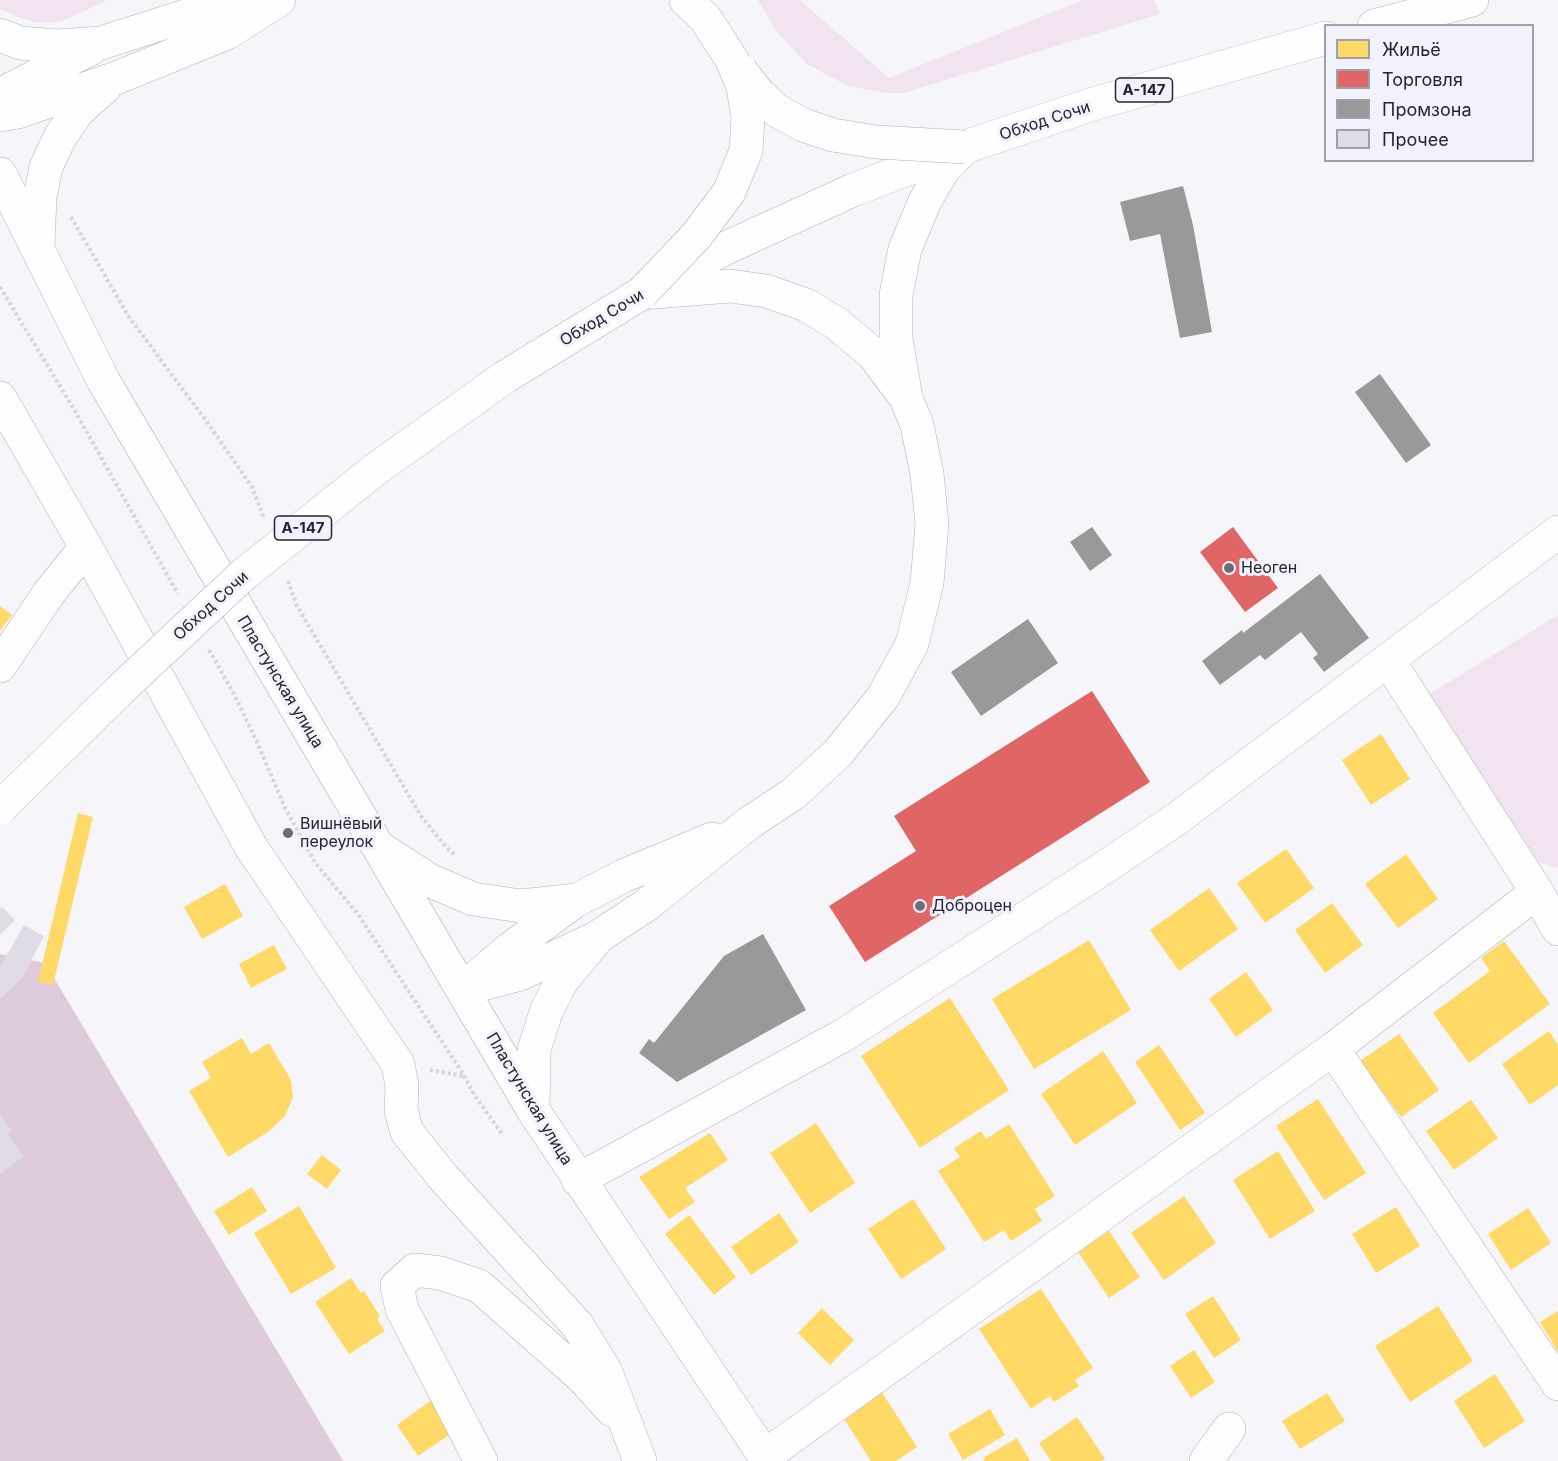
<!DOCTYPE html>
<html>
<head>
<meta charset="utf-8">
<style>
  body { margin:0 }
  #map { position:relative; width:1558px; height:1461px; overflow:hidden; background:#f5f5fa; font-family:Inter,sans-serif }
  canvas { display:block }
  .legend { position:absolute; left:1324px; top:24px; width:210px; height:138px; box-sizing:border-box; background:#f2f2fd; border:2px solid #a0a0aa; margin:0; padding:8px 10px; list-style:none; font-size:18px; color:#24242e }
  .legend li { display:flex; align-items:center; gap:12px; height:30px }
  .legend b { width:30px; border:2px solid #a0a0aa }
</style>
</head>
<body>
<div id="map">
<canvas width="1558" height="1461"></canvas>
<ul class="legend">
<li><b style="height:16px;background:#ffd966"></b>Жильё</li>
<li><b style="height:16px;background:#e06666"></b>Торговля</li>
<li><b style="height:16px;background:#999"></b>Промзона</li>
<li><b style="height:16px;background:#e0dce6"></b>Прочее</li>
</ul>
</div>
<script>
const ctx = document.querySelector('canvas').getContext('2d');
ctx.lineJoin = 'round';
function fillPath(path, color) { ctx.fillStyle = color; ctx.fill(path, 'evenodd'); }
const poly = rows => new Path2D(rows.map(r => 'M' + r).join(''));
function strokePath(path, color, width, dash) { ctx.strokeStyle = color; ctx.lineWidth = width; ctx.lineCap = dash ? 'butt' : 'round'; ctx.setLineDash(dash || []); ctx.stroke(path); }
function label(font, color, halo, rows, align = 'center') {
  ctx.font = font + ' Inter,sans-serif'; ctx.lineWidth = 6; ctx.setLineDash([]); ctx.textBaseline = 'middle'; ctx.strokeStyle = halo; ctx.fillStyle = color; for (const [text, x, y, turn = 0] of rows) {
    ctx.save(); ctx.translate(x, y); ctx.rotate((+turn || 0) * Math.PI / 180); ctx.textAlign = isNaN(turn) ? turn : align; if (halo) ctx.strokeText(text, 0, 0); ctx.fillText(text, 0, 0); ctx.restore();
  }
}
const green = poly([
  [0,0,107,0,65,20,51,23,35,22,15,16,0,9],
  [758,0,800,0,889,78,1083,0,1154,0,1160,14,904,93,886,93,848,86,807,64,777,32],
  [1558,615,1558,867,1557,868,1532,860,1428,695]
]);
const forest = poly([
  [0,954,45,963,343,1461,0,1461]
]);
const homes = poly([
  [0,606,12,615,0,631],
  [1381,734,1410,779,1371,805,1342,760],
  [78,813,93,817,53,985,38,982],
  [1286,849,1314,888,1265,923,1237,883],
  [1406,854,1438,899,1398,928,1365,884],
  [225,884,243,916,202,939,184,907],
  [1209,888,1238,929,1179,971,1150,930],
  [1332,903,1363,945,1325,973,1295,930],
  [1089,940,1131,1010,1034,1069,992,999],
  [1504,941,1550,1004,1469,1063,1433,1013,1490,971,1481,958],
  [274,945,287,969,251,988,239,964],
  [1246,972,1273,1010,1236,1037,1209,999],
  [950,998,1009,1090,920,1148,861,1056],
  [1549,1031,1558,1045,1558,1085,1530,1105,1502,1064],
  [1399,1034,1439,1090,1401,1117,1360,1061],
  [242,1038,251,1054,269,1043,291,1080,293,1097,285,1116,268,1132,228,1157,189,1091,211,1078,202,1062],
  [1159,1045,1205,1113,1180,1130,1135,1062],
  [1103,1051,1137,1103,1075,1145,1041,1094],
  [1318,1099,1366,1173,1324,1200,1276,1126],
  [1471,1100,1498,1138,1454,1170,1426,1131],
  [816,1123,855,1183,810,1213,770,1153],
  [1009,1124,1055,1196,1035,1209,1042,1221,1011,1241,1004,1230,984,1242,938,1171,960,1157,954,1148,981,1131,986,1139],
  [710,1133,728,1160,685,1188,695,1202,669,1219,639,1177],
  [1278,1151,1315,1211,1270,1239,1233,1180],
  [322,1155,341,1170,327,1189,307,1174],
  [252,1187,267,1211,229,1235,214,1211],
  [1184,1196,1216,1243,1164,1280,1131,1233],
  [913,1199,946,1249,901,1279,868,1229],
  [299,1206,336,1268,291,1294,254,1233],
  [1396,1207,1420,1246,1376,1273,1352,1234],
  [1528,1208,1551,1243,1511,1270,1488,1234],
  [779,1213,799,1242,751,1275,731,1247],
  [689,1215,736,1277,714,1295,665,1234],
  [1109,1231,1140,1277,1109,1298,1078,1252],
  [351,1278,361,1293,364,1291,380,1316,377,1319,385,1331,349,1354,315,1302],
  [1041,1289,1093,1368,1075,1380,1079,1386,1054,1402,1050,1396,1031,1409,979,1329],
  [1213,1296,1241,1340,1214,1358,1185,1314],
  [1438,1306,1473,1361,1410,1402,1375,1346],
  [822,1308,854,1340,830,1365,798,1333],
  [1558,1311,1558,1352,1540,1322],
  [1194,1350,1215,1382,1191,1398,1170,1366],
  [1495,1374,1525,1421,1484,1448,1454,1401],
  [876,1383,917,1447,896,1461,871,1461,837,1408],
  [1327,1393,1345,1421,1300,1449,1282,1421],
  [433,1399,455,1431,418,1456,397,1425],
  [990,1409,1005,1435,963,1460,948,1434],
  [1077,1417,1105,1459,1101,1461,1051,1461,1039,1443],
  [1017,1438,1030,1461,984,1461,983,1458]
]);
const shops = poly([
  [1233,527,1278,588,1245,612,1200,552],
  [1092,691,1150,782,865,962,829,906,916,851,894,816]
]);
const industry = poly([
  [1183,186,1193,225,1212,332,1180,338,1160,234,1130,241,1120,202],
  [1380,374,1431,445,1406,463,1355,392],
  [1092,527,1112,555,1090,571,1070,542],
  [1320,574,1369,638,1324,672,1313,658,1318,654,1301,632,1265,660,1260,655,1220,685,1202,661,1242,630,1243,633],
  [1028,619,1058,663,981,716,951,672],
  [763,934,806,1010,677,1082,639,1053,649,1039,654,1043,724,956]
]);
const building = poly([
  [2,907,15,920,0,935,0,909],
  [24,925,44,936,22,978,0,999,0,967],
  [0,1115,12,1131,7,1134,24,1156,0,1174]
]);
const path = poly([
  [71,217,129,317,207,422,252,487,264,518],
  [0,287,75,411,178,594],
  [288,581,297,606,421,816,446,847,455,855],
  [209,650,234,694,257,742,285,808,316,864,357,913,462,1072,475,1096,503,1135],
  [430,1070,464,1076]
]);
const minor = poly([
  [0,398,86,547,251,847,398,1064,402,1086,401,1110,407,1132,443,1177,578,1326,606,1372,640,1461],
  [1388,660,1537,892,1558,929],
  [0,666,49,593,86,547],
  [1333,1049,1558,1384],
  [578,1180,842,1036,1099,871,1178,818,1558,532],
  [765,1456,1333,1049,1537,892],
  [481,1461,402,1309,397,1286,415,1270,440,1273,479,1286,583,1378,612,1410],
  [1206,1461,1229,1429]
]);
const major = poly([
  [686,0,705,18,732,60],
  [0,35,20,43,57,46,101,43,223,4,243,0],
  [0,98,11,89,92,48],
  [0,115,18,112,116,78,227,33,279,0],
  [0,174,103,380,533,1110,768,1461],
  [38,245,40,197,46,167,60,137,78,111,105,87],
  [642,293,730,286,766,291,806,305,836,323,873,354,902,393],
  [383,850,431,881,473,899,521,906,577,900,623,876,712,839],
  [469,984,507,951,575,901],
  [463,989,520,974,590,941],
  [533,1109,534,1050,546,1012,561,982,599,936,645,906,749,823,793,794,837,754,883,697,912,644,927,583,932,524,927,474,917,425,906,398,896,338,896,295,905,249,925,201,943,170,965,147]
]);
const highway = poly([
  [1374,26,1472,0],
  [648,289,728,247,853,190,965,147,1093,104,1326,38]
]);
const majorBridge = poly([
  [741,71,758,93,776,110,803,125,833,135,876,142,965,147],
  [642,293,697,235,729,192,746,151,748,118,743,87,732,60]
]);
const highwayBridge = poly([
  [0,808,121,689,243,575,376,469,505,377,642,293]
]);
const markers = [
  [1229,568,6,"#6d6d75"],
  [288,833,6,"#6d6d75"],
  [920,906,6,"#6d6d75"]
];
const shields = [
  [1144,90,57],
  [303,528,57]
];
const shieldNames = [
  ["А-147",1144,90],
  ["А-147",303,528]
];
const streetNames = [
  ["Обход Сочи",1045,121,-18],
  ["Обход Сочи",602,318,-31],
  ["Обход Сочи",211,606,-42],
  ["Пластунская улица",280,682,59],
  ["Пластунская улица",529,1099,59]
];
const poiNames = [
  ["Неоген",1241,568],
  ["Вишнёвый",300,824],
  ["переулок",300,842],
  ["Доброцен",932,906]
];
fillPath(green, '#f2e3f1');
fillPath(forest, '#decbdc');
fillPath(homes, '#ffd966');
fillPath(shops, '#e06666');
fillPath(industry, '#999');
fillPath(building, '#e0dce6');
strokePath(minor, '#b1b1b8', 34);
strokePath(major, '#b1b1b8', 34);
strokePath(highway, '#b1b1b8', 34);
strokePath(path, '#d6d6d9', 4, [3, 3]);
strokePath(minor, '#fefefe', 33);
strokePath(major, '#fefefe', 33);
strokePath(highway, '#fefefe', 33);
strokePath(majorBridge, '#b1b1b8', 34, []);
strokePath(highwayBridge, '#b1b1b8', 34, []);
strokePath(majorBridge, '#fefefe', 33);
strokePath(highwayBridge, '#fefefe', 33);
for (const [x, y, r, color] of markers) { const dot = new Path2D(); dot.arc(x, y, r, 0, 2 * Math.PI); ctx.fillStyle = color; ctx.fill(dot); strokePath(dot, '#f2f2fd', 2); }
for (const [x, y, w] of shields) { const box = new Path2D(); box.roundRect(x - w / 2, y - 12, w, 24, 4.5); ctx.fillStyle = '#f2f2fd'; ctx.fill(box); strokePath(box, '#24242e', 1.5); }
label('bold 15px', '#24242e', null, shieldNames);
label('16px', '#24242e', '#f2f2fd', streetNames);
label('16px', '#24242e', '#f2f2fd', poiNames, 'left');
</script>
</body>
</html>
